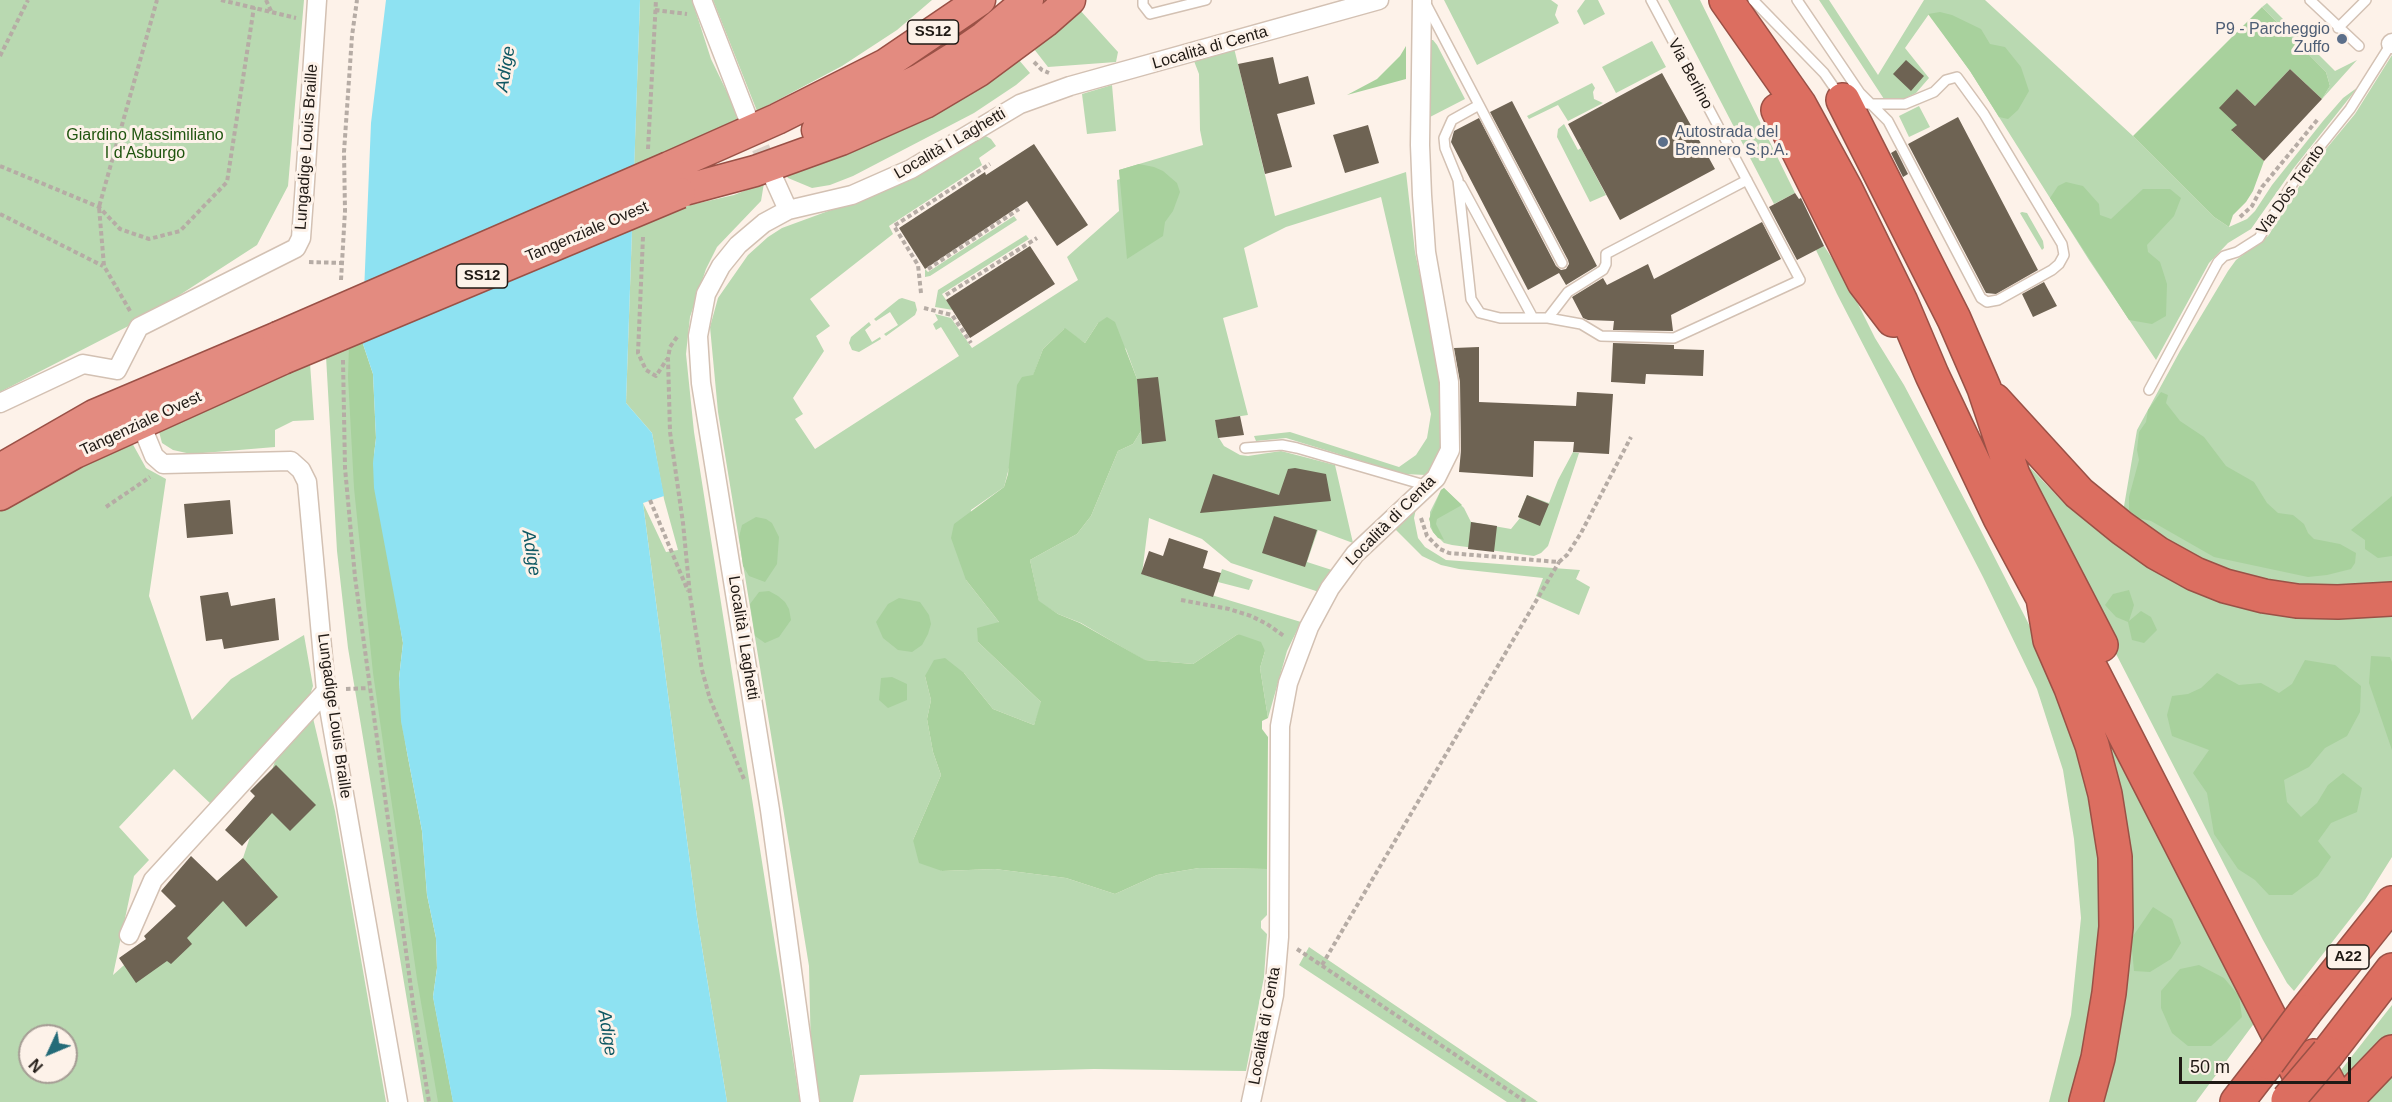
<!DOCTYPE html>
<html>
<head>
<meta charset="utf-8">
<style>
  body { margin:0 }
  #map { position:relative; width:2392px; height:1102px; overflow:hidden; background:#fdf2e9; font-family:Helvetica,sans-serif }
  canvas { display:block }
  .north { position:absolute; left:18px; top:1024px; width:60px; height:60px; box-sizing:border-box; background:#fdf2e9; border:2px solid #a59c94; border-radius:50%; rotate:226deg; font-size:16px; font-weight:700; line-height:24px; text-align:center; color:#201a15 }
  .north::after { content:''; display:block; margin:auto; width:21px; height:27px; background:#246b78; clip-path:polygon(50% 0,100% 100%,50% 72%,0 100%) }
  .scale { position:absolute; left:2179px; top:1057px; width:172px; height:27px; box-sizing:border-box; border:3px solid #201a15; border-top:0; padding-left:8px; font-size:18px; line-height:21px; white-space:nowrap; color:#201a15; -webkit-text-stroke:4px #fdf2e9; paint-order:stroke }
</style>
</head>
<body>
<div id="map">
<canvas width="2392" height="1102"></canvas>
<div class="north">N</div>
<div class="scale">50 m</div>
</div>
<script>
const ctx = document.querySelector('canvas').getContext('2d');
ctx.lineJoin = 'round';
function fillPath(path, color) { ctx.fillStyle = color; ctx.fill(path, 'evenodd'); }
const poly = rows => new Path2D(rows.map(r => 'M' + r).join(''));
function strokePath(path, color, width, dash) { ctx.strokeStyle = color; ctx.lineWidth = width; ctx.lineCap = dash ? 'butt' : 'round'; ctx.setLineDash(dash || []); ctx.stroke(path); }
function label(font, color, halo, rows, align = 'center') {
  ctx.font = font + ' Helvetica,sans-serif'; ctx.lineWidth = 6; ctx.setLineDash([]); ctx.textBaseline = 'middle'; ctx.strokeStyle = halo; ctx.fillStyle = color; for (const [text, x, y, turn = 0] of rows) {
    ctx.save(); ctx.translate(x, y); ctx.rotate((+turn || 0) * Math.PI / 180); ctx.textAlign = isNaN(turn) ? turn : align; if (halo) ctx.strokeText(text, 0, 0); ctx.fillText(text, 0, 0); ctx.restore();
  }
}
const green = poly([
  [0,0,304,0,288,186,257,245,144,318,0,392],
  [640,0,692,0,711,59,740,119,634,168],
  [713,0,932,0,897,30,842,66,757,111],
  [1444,0,1551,0,1558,5,1555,15,1559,23,1477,65],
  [1585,0,1598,0,1605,14,1584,25,1577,11],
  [1668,0,1700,0,1795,193,1774,204],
  [1819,0,1829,0,1878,75,1924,0,1985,0,2133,136,2214,217,2229,227,2247,219,2255,211,2272,185,2323,121,2343,98,2358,87,2293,169,2251,229,2228,243,2209,263,2156,360,2089,260,1970,71,1929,14,1905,48,1929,78,1916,93,1904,99,1884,99],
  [2267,3,2335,71,2357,60,2322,99,2330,86,2326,72,2262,7],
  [1079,9,1118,52,1116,62,1048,67,1034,49],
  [1430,40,1433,40,1437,45,1465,99,1430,117,1429,44],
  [1652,41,1666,67,1616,93,1602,67],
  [1234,48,1275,216,1406,172,1415,252,1441,373,1442,450,1426,475,1404,474,1286,438,1256,441,1254,436,1290,432,1399,467,1416,455,1427,438,1431,414,1381,197,1286,227,1244,248,1258,307,1223,318,1248,415,1215,420,1219,438,1224,446,1240,455,1248,456,1281,451,1335,465,1353,543,1318,530,1307,562,1335,571,1319,592,1231,563,1202,539,1149,518,1142,574,1301,622,1287,651,1268,718,1260,668,1265,651,1238,634,1193,664,1144,660,1081,623,1058,614,1039,602,1030,560,1077,534,1091,516,1118,451,1133,444,1141,431,1137,379,1126,349,1098,323,1085,343,1064,329,1043,349,1033,376,1004,487,971,510,966,580,999,622,978,642,1042,703,1034,725,993,709,964,673,925,676,931,700,927,719,933,752,941,775,913,840,942,871,995,869,1066,878,1115,894,1157,875,1199,868,1267,869,1267,915,1261,921,1261,928,1267,934,1264,977,1246,1071,1094,1069,860,1075,853,1102,817,1102,811,1055,809,966,718,412,710,327,718,298,748,255,768,237,782,228,880,192,931,168,984,135,991,139,996,146,979,158,982,165,889,226,893,234,810,299,830,326,816,336,824,351,793,398,803,414,795,419,815,449,959,356,941,327,936,330,933,324,938,320,935,314,951,318,972,348,1078,280,1067,257,1119,211,1117,180,1120,179,1119,170,1203,145,1200,130,1199,74,1194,61],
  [2392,55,2392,588,2317,592,2210,567,2123,512,2137,430,2180,351,2228,271,2236,260,2268,236,2312,166,2355,114],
  [1019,60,1030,73,1016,85,974,113,853,176,830,185,812,188,788,178,785,174,979,87],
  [1592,83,1595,88,1593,92,1594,99,1603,103,1568,121,1558,105,1529,119,1527,116],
  [1112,85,1116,131,1087,134,1082,94],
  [1919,106,1930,127,1909,137,1899,116],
  [1564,124,1578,150,1581,148,1606,195,1590,202,1557,137,1558,129],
  [764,183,761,201,717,247,706,269,690,317,686,354,694,432,800,1102,727,1102,697,917,643,503,666,552,678,550,664,499,652,433,626,403,632,229,686,206,734,195],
  [2022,212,2027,213,2043,241,2044,248,2042,250,2020,213],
  [1014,216,1017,220,930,276,925,277,925,269,928,272],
  [1026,235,1029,239,942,294,953,310,935,307,938,290],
  [1824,246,1845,278,1875,338,1904,385,1979,527,2043,652,2078,730,2111,918,2082,1102,2049,1102,2071,1015,2081,918,2074,839,2063,770,2037,689,1983,577,1837,294,1816,250],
  [902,298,915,302,917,310,915,315,886,336,884,334,898,325,890,312,876,321,874,319,899,299],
  [869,322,871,325,865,330,872,342,880,337,881,339,859,352,852,350,849,343,851,337],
  [362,341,433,997,453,1102,424,1102,348,648,337,551,326,356],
  [310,363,314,420,293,421,275,430,275,447,191,454,173,450,162,443,158,428],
  [131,441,146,468,166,479,149,596,192,720,231,679,304,635,313,686,310,695,212,805,174,769,119,827,149,860,134,876,113,975,243,858,277,755,313,718,335,811,386,1102,0,1102,0,509],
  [30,1036,66,1036,66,1072,30,1072],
  [1573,452,1579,453,1548,546,1541,553,1534,556,1452,545,1444,543,1433,532,1430,527,1430,512,1441,490,1444,488,1464,508,1471,522,1511,529,1520,518,1518,517,1527,495,1549,503,1558,480],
  [2022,459,2063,502,2102,534,2135,556,2392,609,2392,857,2365,900,2294,991,2287,983,2263,940,2112,646],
  [1416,509,1414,518,1418,538,1425,547,1446,560,1580,570,1576,579,1590,587,1579,615,1536,596,1543,578,1459,569,1441,565,1422,556,1394,528],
  [1222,569,1253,580,1249,590,1218,582],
  [2064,646,2258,1018,2196,1102,2096,1102,2121,972],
  [1309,947,1538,1102,1507,1102,1299,965],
  [2392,1005,2392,1039,2346,1087,2338,1074],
  [2392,1067,2392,1102,2360,1102]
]);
const forest = poly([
  [2262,7,2326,72,2330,86,2322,99,2290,69,2255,106,2237,89,2237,125,2232,131,2264,161,2253,191,2246,202,2233,215,2229,227,2214,217,2133,136],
  [1940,12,1952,15,1981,29,1990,44,2005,47,2021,67,2029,91,2018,110,2008,119,1999,117,1970,71,1928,14],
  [1406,46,1406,79,1347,95,1377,79,1400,56],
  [1139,164,1154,167,1163,171,1177,183,1180,192,1173,211,1165,222,1163,236,1127,259,1119,170],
  [2066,182,2083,186,2099,204,2100,215,2111,219,2143,189,2170,189,2181,198,2174,216,2147,245,2148,252,2160,262,2167,284,2166,316,2152,324,2129,320,2050,198,2058,186],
  [1107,317,1115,322,1137,379,1141,431,1133,444,1118,451,1091,516,1077,534,1030,560,1039,601,1058,614,1080,623,1145,660,1193,664,1238,634,1261,642,1265,651,1260,668,1268,718,1262,721,1262,729,1268,737,1267,869,1199,868,1157,875,1115,894,1066,878,995,869,942,871,919,863,913,840,941,775,933,752,927,719,931,700,925,676,934,660,945,658,964,673,993,709,1034,725,1041,702,978,642,977,628,999,622,966,580,951,538,954,524,1004,487,1008,474,1017,385,1022,377,1033,375,1043,349,1065,328,1085,343,1098,323],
  [362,341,373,374,376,438,373,463,403,643,399,678,401,721,422,831,427,895,436,938,437,968,433,997,453,1102,438,1102,417,979,373,673,354,488,348,377,349,346],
  [2161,392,2168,395,2166,403,2180,421,2204,437,2226,466,2254,482,2267,503,2278,513,2293,515,2304,524,2308,533,2314,539,2340,544,2356,553,2355,563,2351,569,2327,575,2308,577,2214,557,2151,521,2138,518,2129,510,2129,497,2139,460,2137,450,2139,432,2146,422,2148,410],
  [1444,488,1462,505,1437,519,1436,524,1444,540,1438,538,1433,532,1429,519,1441,490],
  [2392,496,2392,556,2378,558,2365,549,2365,540,2351,530],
  [756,517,766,519,772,523,779,537,777,564,765,582,749,576,743,566,739,537,742,525],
  [2129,590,2134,605,2129,621,2141,611,2151,617,2157,630,2144,643,2132,640,2128,622,2116,617,2105,605,2113,594],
  [769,591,778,596,785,602,789,609,791,620,779,637,765,643,755,636,750,604,759,592],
  [899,598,920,602,929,615,931,624,928,634,922,645,912,652,898,650,883,638,876,622,888,604],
  [2371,656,2390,657,2392,662,2392,750,2369,683],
  [2305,660,2335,665,2361,686,2360,712,2347,736,2325,748,2309,767,2284,780,2287,802,2301,817,2317,803,2328,785,2343,773,2362,788,2357,812,2331,823,2318,841,2331,857,2318,876,2292,895,2269,895,2255,880,2238,869,2214,834,2207,793,2193,773,2209,750,2172,736,2167,715,2172,696,2188,694,2201,688,2217,673,2239,685,2261,683,2279,693,2292,684],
  [892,677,907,684,907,700,888,708,879,700,881,678],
  [2153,907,2172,919,2181,943,2171,959,2150,972,2134,971,2131,939],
  [2199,965,2224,978,2239,996,2242,1017,2225,1034,2211,1046,2188,1046,2172,1033,2161,1008,2161,991,2180,969]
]);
const water = poly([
  [386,0,640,0,626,403,652,433,664,496,643,503,697,917,727,1102,453,1102,433,997,437,968,436,938,427,895,422,831,401,721,399,678,403,643,374,488,373,463,376,438,373,374,362,341,371,123]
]);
const building = poly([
  [1273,57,1279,84,1308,76,1315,104,1277,114,1292,167,1265,174,1238,64],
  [1906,60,1924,76,1911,91,1893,74],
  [2290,69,2322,99,2264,161,2231,130,2237,125,2219,108,2237,89,2255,106],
  [1662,73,1715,169,1620,220,1568,124],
  [1512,101,1597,266,1566,285,1559,273,1528,290,1451,142,1454,131,1479,118,1556,266,1561,270,1566,269,1569,264,1568,260,1490,112],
  [1958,117,2038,270,1996,294,1986,293,1908,144],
  [1368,125,1379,163,1345,173,1333,135],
  [1034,144,1088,225,1057,246,1027,201,925,269,899,228,985,172,986,175],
  [1896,150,1908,174,1903,177,1891,153],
  [1795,193,1799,199,1801,198,1824,246,1797,260,1769,207],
  [1762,222,1781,259,1671,315,1673,331,1613,330,1614,321,1588,320,1583,318,1572,297,1603,278,1607,285,1648,264,1654,279],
  [1030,246,1055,284,970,338,946,300],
  [2044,282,2057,306,2033,317,2022,294],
  [1613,343,1674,345,1674,349,1704,350,1703,376,1646,374,1645,384,1611,382],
  [1479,347,1479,402,1576,406,1577,392,1613,394,1609,454,1573,452,1574,442,1534,441,1533,477,1459,472,1461,450,1460,382,1454,348],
  [1158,377,1166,441,1142,444,1137,379],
  [1240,416,1244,435,1218,438,1215,420],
  [1295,468,1326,474,1331,501,1200,513,1213,474,1279,495,1288,469],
  [1527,495,1549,504,1540,526,1518,517],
  [230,500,233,534,187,538,184,504],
  [1274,516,1317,530,1305,567,1262,553],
  [1471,522,1497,526,1494,552,1468,549],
  [1169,538,1208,551,1203,568,1221,573,1213,597,1141,574,1149,551,1163,556],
  [228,592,231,606,275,598,279,640,224,649,222,639,206,641,200,596],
  [276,765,316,805,290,831,272,813,242,846,225,830,255,796,250,791],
  [191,856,217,881,243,858,278,897,246,927,223,901,187,938,192,944,171,964,167,961,136,983,119,958,146,939,144,936,176,906,161,891]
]);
const minorTunnel = poly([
  [750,123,772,175]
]);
const path = poly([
  [221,0,296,18],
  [266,0,271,11],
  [655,10,687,14],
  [0,56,28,0],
  [1034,62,1042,70,1049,73],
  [648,149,656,0],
  [0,166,99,207,120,229,149,239,180,231,227,182,254,7],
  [0,214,103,266],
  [2240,217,2252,206,2262,187,2318,119],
  [643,237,638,353,646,370,656,376,667,359],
  [309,262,341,263],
  [928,269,1019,209],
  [341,280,345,211,344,152,352,36,357,0],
  [921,293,918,265,894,226,990,164],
  [946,295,1037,238],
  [924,308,952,315,971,343],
  [130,311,104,266,99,207,157,0],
  [677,337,670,347,668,358,670,432,683,523,690,595,702,670,710,699,744,779],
  [343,360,345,468,355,577,413,1003,429,1102],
  [650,500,688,591],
  [106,507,150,477],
  [1421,518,1427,536,1440,549,1449,553,1559,562,1567,555,1581,533,1631,437],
  [1181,600,1229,609,1251,616,1267,624,1284,636],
  [346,689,369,688],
  [1297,949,1526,1102],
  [1322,965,1559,562]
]);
const service = poly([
  [1143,0,1143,5,1150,14,1206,0],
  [1753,0,1824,73,1840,96],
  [1797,0,1860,93,1888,121,1981,298,1987,302,1998,300,2052,270,2059,264,2064,255,2062,244,1984,114,1957,77,1946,80,1934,92,1905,104,1853,104],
  [2310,0,2359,46],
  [1425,2,1562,263],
  [2338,28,2366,0],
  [1479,105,1452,120,1444,138,1445,148,1458,180,1471,299,1480,313,1500,318,1548,318,1581,324,1601,336,1674,338,1800,280,1651,0],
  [1461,185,1533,318],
  [1548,318,1568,292,1603,270,1606,264,1606,254,1747,180],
  [2149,390,2218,262,2224,256,2237,252,2259,238,2301,170,2350,109,2391,44],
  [1245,448,1282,445,1297,448,1428,486]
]);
const minor = poly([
  [702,0,747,116],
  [2391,44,2392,43],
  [774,179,788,210],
  [0,403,83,364,117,370,139,327,296,248,301,238,304,197,317,0],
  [145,434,154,456,163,464,291,461,301,470,307,482,326,691,398,1102],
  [129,935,153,880,326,691],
  [810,1102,770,810,701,383,698,336,706,294,721,266,738,245,764,223,788,210,852,195,911,169,1020,104,1070,86,1379,0],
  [1251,1102,1274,995,1279,937,1280,726,1288,683,1309,627,1330,588,1355,554,1436,478,1450,450,1449,382,1426,252,1422,195,1420,145,1422,0]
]);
const trunk = poly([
  [817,130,920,79,952,59,984,37,1028,0],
  [669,167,777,119,886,64,980,0],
  [688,189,755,171,841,140,925,103,979,71,1045,22,1070,0],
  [0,469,94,415,278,337],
  [0,495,75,453,283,359]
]);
const motorway = poly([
  [1726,0,1799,104,1846,190,1901,302,1932,375,2000,518,2043,598,2069,626,2313,1102],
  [1843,100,1954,319,1984,388,2013,475,2101,645],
  [1778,110,1864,282,1893,320],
  [1994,400,2079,493,2122,528,2157,553,2195,574,2225,586,2264,596,2297,601,2338,602,2392,599],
  [2043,598,2050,640,2071,688,2092,745,2105,794,2115,857,2116,927,2109,993,2098,1058,2086,1102],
  [2305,1012,2392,903],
  [2328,1053,2392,970],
  [2314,1056,2338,1102],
  [2237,1102,2268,1062],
  [2344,1102,2392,1052]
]);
const trunkBridge = poly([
  [278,337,669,167],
  [283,359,680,193]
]);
const motorwayBridge = poly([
  [2268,1062,2305,1012],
  [2288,1100,2328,1053]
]);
const markers = [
  [2342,39,6,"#5c6f8a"],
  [1663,142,6,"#5c6f8a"]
];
const shields = [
  [933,32,51],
  [482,276,51],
  [2348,957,42]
];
const shieldNames = [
  ["SS12",933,32],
  ["SS12",482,276],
  ["A22",2348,957]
];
const serviceNames = [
  ["P9 - Parcheggio",2330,30],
  ["Zuffo",2330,48],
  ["Autostrada del",1675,133,"left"],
  ["Brennero S.p.A.",1675,151,"left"]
];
const streetNames = [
  ["Località di Centa",1210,48,-16],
  ["Via Berlino",1690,74,62],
  ["Località I Laghetti",950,144,-30],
  ["Lungadige Louis Braille",307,147,-86],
  ["Via Dòs Trento",2291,190,-55],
  ["Tangenziale Ovest",587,232,-23],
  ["Tangenziale Ovest",141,424,-25],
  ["Località di Centa",1391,521,-45],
  ["Località I Laghetti",743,638,81],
  ["Lungadige Louis Braille",334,716,82],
  ["Località di Centa",1265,1026,-80]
];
const parkNames = [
  ["Giardino Massimiliano",145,136],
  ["I d'Asburgo",145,154]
];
const waterNames = [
  ["Adige",506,69,-81],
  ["Adige",531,553,81],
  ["Adige",607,1033,81]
];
fillPath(green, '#b9d9b1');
fillPath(forest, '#a8d19d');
fillPath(water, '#8ee2f2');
fillPath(building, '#6e6353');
strokePath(minorTunnel, '#dcd2c9', 18, [18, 9]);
strokePath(service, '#d3c1b3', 12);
strokePath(minor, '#d3c1b3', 21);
strokePath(trunk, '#9a5146', 33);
strokePath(motorway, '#9a5146', 36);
strokePath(path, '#b6aca5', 4, [4.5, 3]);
strokePath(service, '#fff', 9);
strokePath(minor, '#fff', 18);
strokePath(trunk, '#e38b80', 30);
strokePath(motorway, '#dc6e60', 33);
strokePath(trunkBridge, '#9a5146', 33, []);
strokePath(motorwayBridge, '#9a5146', 36, []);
strokePath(trunkBridge, '#e38b80', 30);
strokePath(motorwayBridge, '#dc6e60', 33);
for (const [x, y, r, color] of markers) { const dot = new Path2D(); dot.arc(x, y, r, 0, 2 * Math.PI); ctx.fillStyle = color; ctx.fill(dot); strokePath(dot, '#fdf2e9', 2); }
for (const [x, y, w] of shields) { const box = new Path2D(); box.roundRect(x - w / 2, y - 12, w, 24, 4.5); ctx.fillStyle = '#fdf2e9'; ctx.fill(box); strokePath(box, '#201a15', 1.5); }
label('bold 15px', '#201a15', null, shieldNames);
label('16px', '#4e5e75', '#fdf2e9', serviceNames, 'right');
label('16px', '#201a15', '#fdf2e9', streetNames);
label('16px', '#20550f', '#fdf2e9', parkNames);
label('italic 18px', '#0f5863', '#fdf2e9', waterNames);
</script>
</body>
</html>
